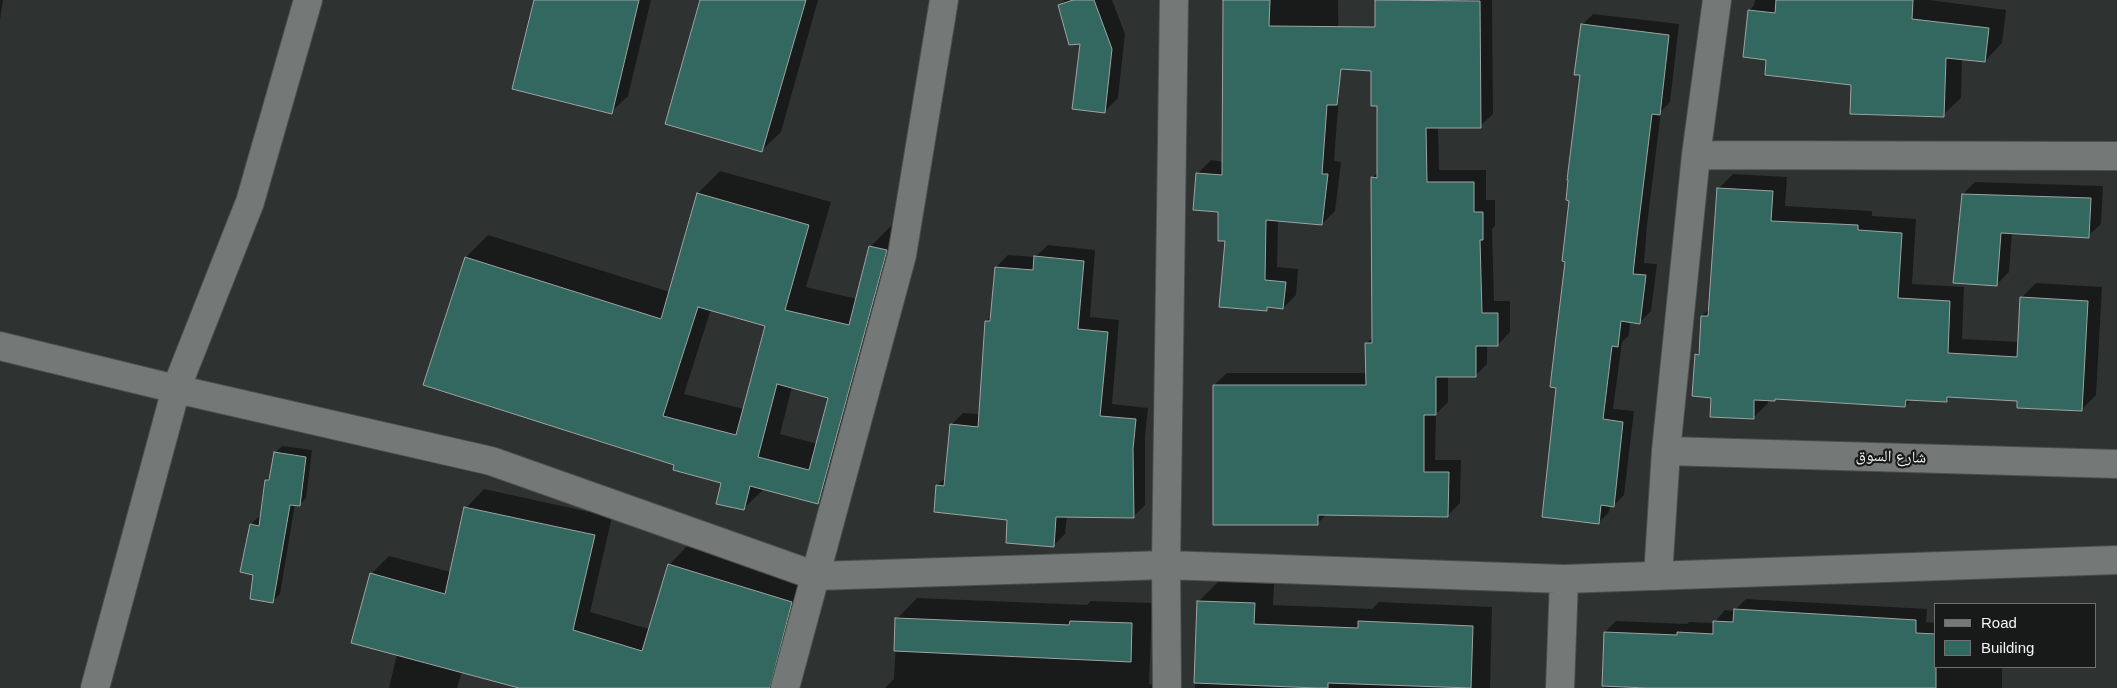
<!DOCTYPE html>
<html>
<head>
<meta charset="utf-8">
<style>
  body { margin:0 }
  #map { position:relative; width:2117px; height:688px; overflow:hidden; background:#2e3332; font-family:Helvetica,sans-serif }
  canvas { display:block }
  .legend { position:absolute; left:1934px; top:603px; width:162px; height:65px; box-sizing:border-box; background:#181a19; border:1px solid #6f7170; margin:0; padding:6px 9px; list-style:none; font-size:15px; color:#f1f4f3 }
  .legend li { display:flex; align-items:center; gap:10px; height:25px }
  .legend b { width:25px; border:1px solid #6f7170 }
</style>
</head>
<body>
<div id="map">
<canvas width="2117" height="688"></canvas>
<ul class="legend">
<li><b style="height:6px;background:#747978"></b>Road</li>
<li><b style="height:14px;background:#336861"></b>Building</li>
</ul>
</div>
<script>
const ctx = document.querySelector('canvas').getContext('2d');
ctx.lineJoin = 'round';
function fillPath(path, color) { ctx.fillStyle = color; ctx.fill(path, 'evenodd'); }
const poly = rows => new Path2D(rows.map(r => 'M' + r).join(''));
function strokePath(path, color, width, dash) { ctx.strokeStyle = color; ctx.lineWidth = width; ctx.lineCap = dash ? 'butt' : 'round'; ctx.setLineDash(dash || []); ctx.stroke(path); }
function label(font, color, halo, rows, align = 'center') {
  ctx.font = font + ' Helvetica,"Noto Naskh Arabic",sans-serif'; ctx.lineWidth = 4.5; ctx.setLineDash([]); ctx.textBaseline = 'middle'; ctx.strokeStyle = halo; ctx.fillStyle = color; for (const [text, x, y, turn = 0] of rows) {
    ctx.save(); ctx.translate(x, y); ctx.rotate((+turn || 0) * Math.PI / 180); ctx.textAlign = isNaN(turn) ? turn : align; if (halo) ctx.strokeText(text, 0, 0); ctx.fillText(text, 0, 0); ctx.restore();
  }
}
const shadow = poly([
  [0,0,3,0,0,20],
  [540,0,651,0,628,96,611,112],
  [702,0,818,0,781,132,762,150],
  [1065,0,1112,0,1125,34,1118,98,1104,112,1082,43,1059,6],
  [1224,0,1338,0,1339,94,1334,161,1341,162,1335,211,1322,224,1278,220,1277,267,1298,269,1296,295,1283,308,1269,306,1266,310,1226,239,1219,211,1198,173,1211,160,1224,162],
  [1378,0,1492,0,1493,114,1480,126,1438,126,1439,170,1486,170,1486,200,1495,200,1495,226,1492,229,1494,301,1510,301,1510,332,1498,345,1487,345,1487,364,1475,376,1448,376,1448,402,1436,414,1435,460,1461,460,1460,503,1447,516,1327,514,1318,523,1214,385,1227,373,1367,373,1366,344,1373,337,1372,178,1379,171],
  [1755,0,1929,0,2006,10,2002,43,1985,61,1962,58,1961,98,1943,115,1852,84,1767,58,1749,11,1754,5],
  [1593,14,1679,24,1670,102,1661,111,1647,225,1644,263,1657,264,1651,311,1640,322,1630,321,1629,335,1622,342,1613,409,1634,411,1624,495,1613,506,1610,505,1609,512,1598,523,1557,387,1581,74,1582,25],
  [720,171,831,202,806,287,857,299,870,247,893,224,909,228,841,480,818,503,764,489,743,509,723,482,676,464,466,257,488,235,670,292,698,193],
  [711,309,767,325,744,409,684,394],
  [792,387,830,397,818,444,780,434],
  [1733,174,1787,177,1785,206,1872,211,1872,216,1916,219,1912,284,1964,287,1962,339,2019,342,2021,298,2036,283,2102,287,2096,395,2081,410,2018,400,1951,396,1947,401,1912,399,1905,406,1777,397,1775,399,1768,399,1768,403,1753,418,1712,396,1696,355,1701,350,1702,316,1709,309,1718,189],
  [1975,182,2103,186,2101,224,2088,236,2012,232,2009,272,1997,284,1963,194],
  [1048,245,1095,250,1090,317,1119,320,1112,404,1148,408,1145,436,1145,505,1133,517,1067,516,1065,534,1053,546,1009,518,937,486,946,477,951,425,963,413,980,414,986,321,991,316,996,267,1008,255,1035,257],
  [282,446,312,450,306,498,299,505,295,504,280,594,273,601,255,574,251,524,258,517,261,518,266,480,271,475,275,453],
  [484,489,612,517,590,612,649,629,669,565,687,546,809,584,788,688,528,688,462,671,457,688,389,688,397,654,371,574,389,556,451,572,466,508],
  [1218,582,1274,584,1273,605,1372,609,1379,602,1492,607,1490,688,1195,688,1198,602],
  [917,598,1087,605,1091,601,1152,603,1149,684,1156,685,1156,688,885,688,894,679,897,619],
  [1746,599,1927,609,1926,622,1936,623,1936,667,2002,667,2002,688,1604,688,1605,632,1616,621,1687,624,1689,622,1714,623,1725,610,1734,611]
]);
const building = poly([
  [534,0,639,0,612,114,512,89,534,0],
  [700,0,806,0,762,152,665,124,700,0],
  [1073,0,1094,0,1112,49,1105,113,1072,109,1080,44,1069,45,1058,5,1073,0],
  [1223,0,1270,0,1269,26,1375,27,1375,0,1480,1,1481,128,1426,128,1427,182,1474,182,1474,212,1483,212,1483,240,1480,240,1482,313,1498,313,1498,346,1476,346,1476,377,1436,377,1436,415,1424,415,1424,472,1449,472,1448,517,1318,515,1318,525,1213,525,1213,385,1366,385,1365,343,1372,343,1371,177,1377,178,1377,106,1371,106,1371,71,1341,69,1337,105,1327,105,1322,174,1328,174,1322,225,1266,220,1265,280,1286,282,1283,309,1267,307,1267,311,1219,307,1225,241,1218,241,1218,212,1193,210,1196,173,1222,175,1223,0],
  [1776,0,1913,0,1912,19,1989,28,1985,62,1946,58,1944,117,1850,114,1851,85,1765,75,1766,60,1743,57,1748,10,1775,13,1776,0],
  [1581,24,1669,35,1660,115,1652,114,1637,237,1633,274,1646,275,1640,324,1621,321,1618,347,1612,346,1603,419,1623,422,1614,507,1601,505,1599,524,1542,517,1556,388,1550,387,1565,262,1562,261,1569,201,1566,200,1568,180,1567,180,1580,75,1574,75,1581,24],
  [1717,188,1773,191,1771,221,1858,225,1858,230,1902,233,1898,298,1950,301,1948,353,2017,357,2020,297,2088,301,2082,411,2017,408,2017,401,1947,397,1947,402,1906,400,1905,407,1775,399,1775,401,1754,400,1754,419,1710,417,1711,398,1692,396,1695,354,1699,355,1701,316,1708,316,1717,188],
  [697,193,809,225,785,310,849,325,869,246,887,250,818,504,750,486,744,510,716,504,721,483,673,470,674,465,423,385,465,257,661,319,697,193],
  [698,307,765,326,736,435,663,416,698,307],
  [777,384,828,398,809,470,758,457,777,384],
  [1962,194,2091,198,2089,238,2001,233,1997,286,1953,283,1962,194],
  [1034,256,1084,261,1078,329,1108,332,1100,416,1136,419,1133,449,1134,518,1056,517,1054,547,1006,543,1007,520,934,512,936,485,944,486,950,424,978,427,985,321,990,321,995,267,1033,270,1034,256],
  [274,452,306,457,300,506,290,505,273,603,250,599,253,575,240,572,250,524,259,526,265,480,269,480,274,452],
  [464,507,595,535,573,630,642,651,668,564,792,602,770,688,519,688,351,643,370,573,445,594,464,507],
  [1197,601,1255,603,1254,624,1358,628,1358,621,1473,626,1471,688,1328,683,1328,688,1317,688,1194,683,1197,601],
  [1734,609,1916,620,1916,633,1936,634,1936,688,1646,688,1602,686,1604,632,1677,635,1677,632,1713,634,1713,621,1733,622,1734,609],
  [895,618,1069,625,1070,621,1132,623,1131,662,894,651,895,618]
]);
const minor = poly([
  [1696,155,2117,156],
  [0,346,176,389,491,461,816,576,1166,565,1564,579,2117,560],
  [1666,451,2117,464],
  [1658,576,1666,451,1696,155,1717,0],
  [95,688,176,389,250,202,308,0],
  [785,688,902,255,944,0],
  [1167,688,1166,565,1174,0],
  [1560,688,1564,579]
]);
const streetNames = [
  ["شارع السوق",1891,457,2]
];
fillPath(shadow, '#0007');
fillPath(building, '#336861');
strokePath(building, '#9ea3a2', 1);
strokePath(minor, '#4b4e4e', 30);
strokePath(minor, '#747978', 28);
label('16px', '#f1f4f3', '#181a19', streetNames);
</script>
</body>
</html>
